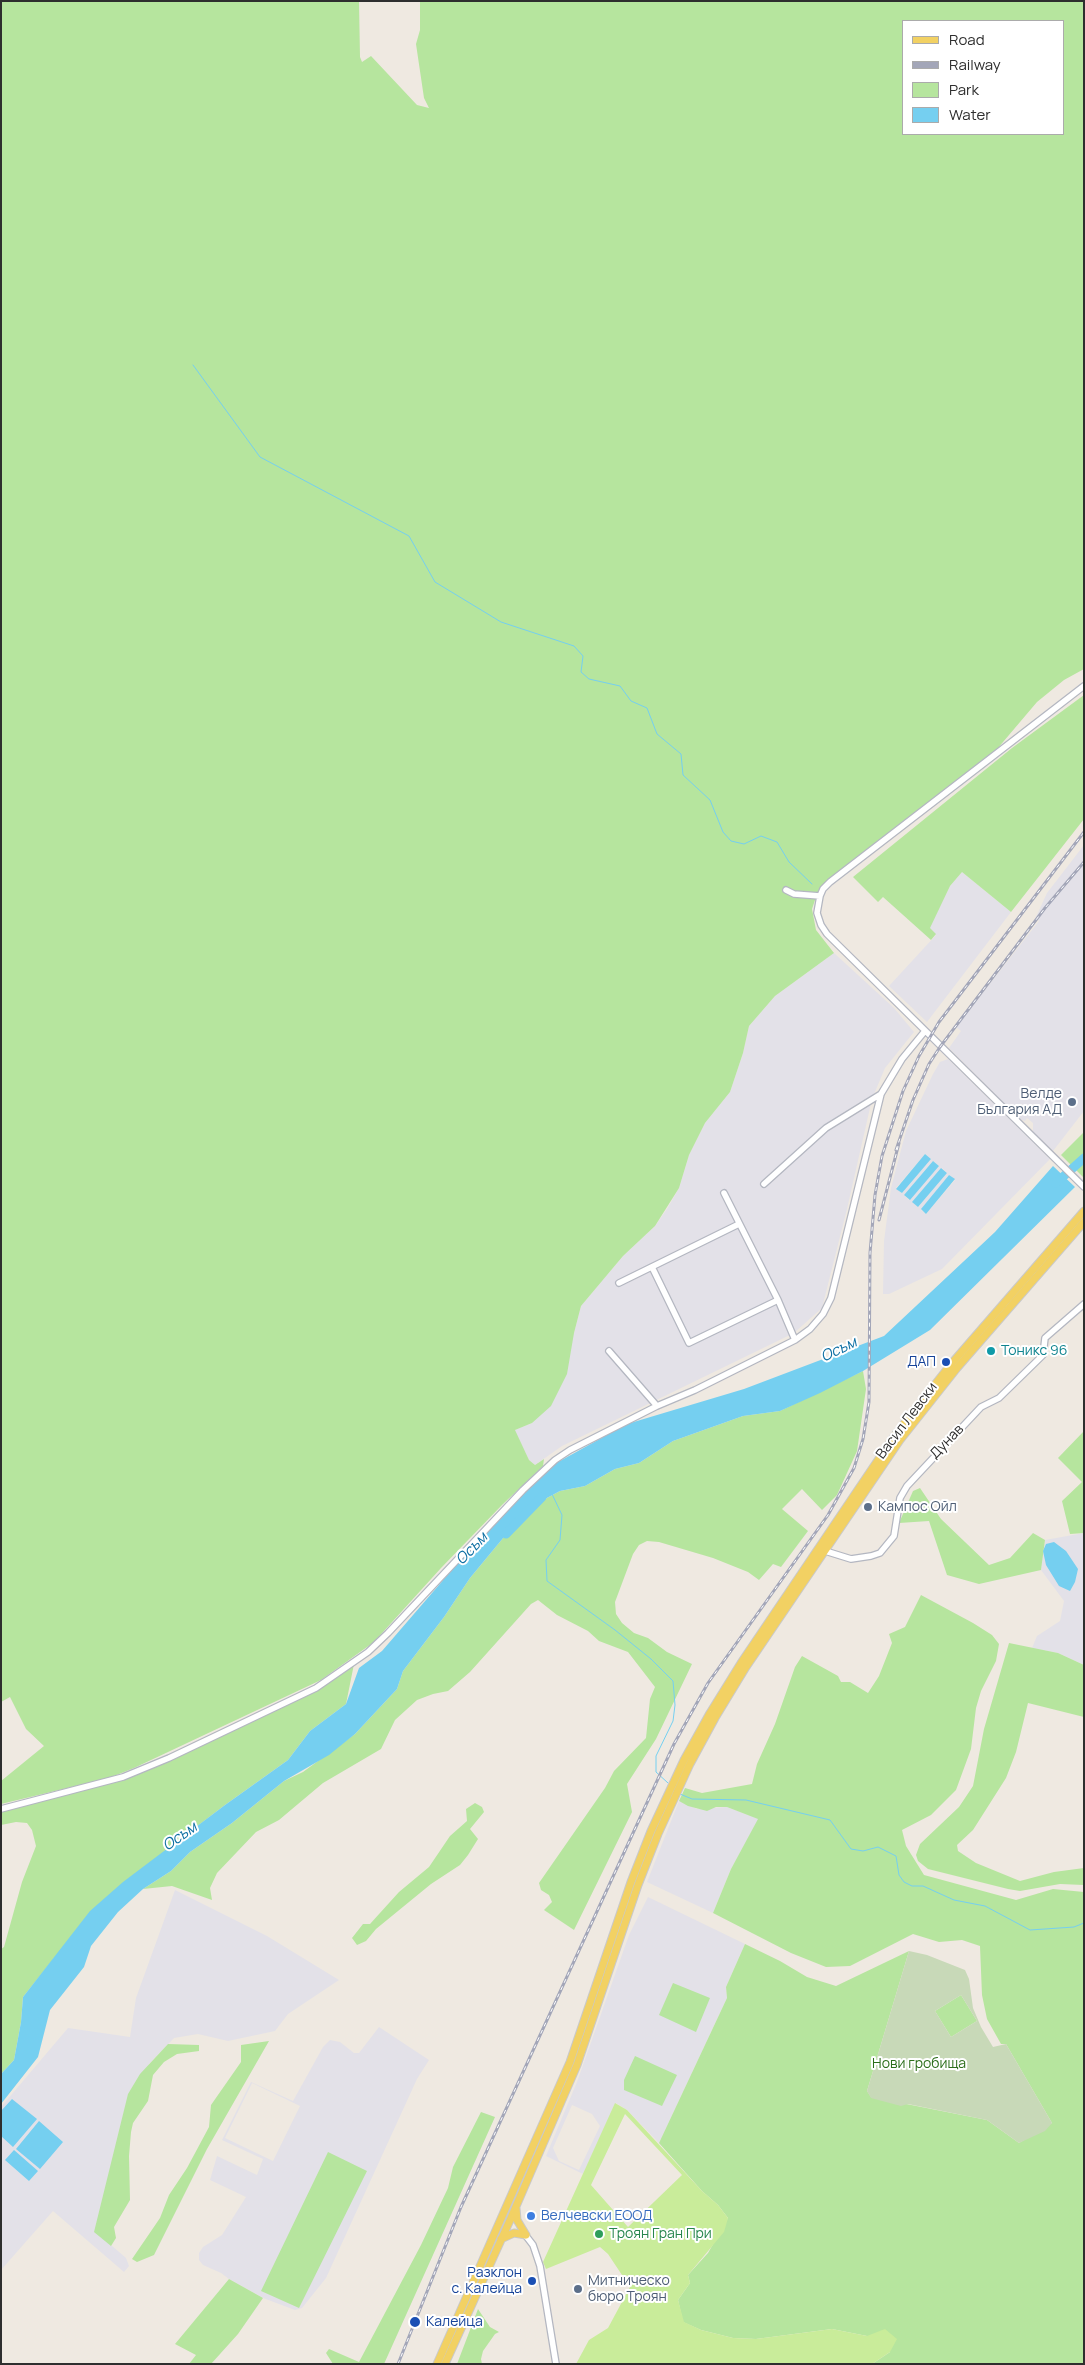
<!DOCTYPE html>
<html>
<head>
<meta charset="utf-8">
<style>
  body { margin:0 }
  #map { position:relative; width:1085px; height:2365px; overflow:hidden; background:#efe9e1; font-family:Manrope,sans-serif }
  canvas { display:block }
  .frame { position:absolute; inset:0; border:2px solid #2e2e2e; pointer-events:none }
  .legend { position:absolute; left:902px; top:20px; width:162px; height:115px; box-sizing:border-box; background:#fff; border:1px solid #ababab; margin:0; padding:6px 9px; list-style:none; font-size:15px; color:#2e2e2e }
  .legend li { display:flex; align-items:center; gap:10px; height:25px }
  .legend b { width:25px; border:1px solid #ababab }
</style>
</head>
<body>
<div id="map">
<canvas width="1085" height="2365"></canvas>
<div class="frame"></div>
<ul class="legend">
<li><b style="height:6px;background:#f2d163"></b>Road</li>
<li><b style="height:6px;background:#a3a6b8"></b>Railway</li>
<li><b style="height:14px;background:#b6e59e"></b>Park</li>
<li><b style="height:14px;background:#75cff0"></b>Water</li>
</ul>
</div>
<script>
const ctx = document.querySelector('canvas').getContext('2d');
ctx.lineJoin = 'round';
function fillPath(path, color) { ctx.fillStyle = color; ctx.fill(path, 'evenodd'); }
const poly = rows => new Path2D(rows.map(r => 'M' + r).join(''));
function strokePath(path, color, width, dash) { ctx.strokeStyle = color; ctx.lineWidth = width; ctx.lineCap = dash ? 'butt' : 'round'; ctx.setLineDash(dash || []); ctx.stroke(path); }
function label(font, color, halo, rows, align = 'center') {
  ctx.font = font + ' Manrope,sans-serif'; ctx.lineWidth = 4; ctx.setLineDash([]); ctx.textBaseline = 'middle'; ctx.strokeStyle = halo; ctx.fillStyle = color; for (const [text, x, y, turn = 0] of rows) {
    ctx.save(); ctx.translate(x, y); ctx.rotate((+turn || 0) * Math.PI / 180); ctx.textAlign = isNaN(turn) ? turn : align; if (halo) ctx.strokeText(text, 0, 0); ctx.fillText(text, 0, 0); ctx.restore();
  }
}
const industrial = poly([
  [1084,845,1084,1111,1053,1151,1033,1132,1033,1123,1027,1118,1025,1121,1020,1119,949,1048,961,1031,956,1027,1039,921,1036,917,1047,893],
  [962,872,1011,912,927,1022,889,986,936,935,929,928,950,886],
  [834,953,894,1008,914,1032,885,1068,872,1099,847,1209,822,1308,794,1333,562,1446,535,1465,529,1460,514,1430,532,1423,574,1333,581,1306,623,1256,655,1226,667,1209,679,1188,689,1155,705,1123,730,1092,743,1053,749,1026,775,996],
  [948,1059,1050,1159,942,1269,889,1294,883,1294,884,1241,891,1188,906,1131,933,1074,940,1062],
  [925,1154,931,1159,902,1193,896,1188],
  [933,1161,939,1166,909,1200,904,1195],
  [942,1168,947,1173,918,1207,913,1202],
  [949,1175,955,1180,926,1214,921,1210],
  [1084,1533,1084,1665,1058,1653,1032,1648,1037,1636,1060,1621,1064,1601,1041,1570,1045,1540],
  [679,1801,697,1809,727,1807,759,1819,731,1869,713,1913,647,1882],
  [175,1890,267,1936,339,1980,288,2014,275,2031,228,2041,198,2034,174,2038,149,2064,96,2232,126,2258,129,2266,124,2272,53,2211,1,2270,1,2107,68,2028,130,2037,136,1998],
  [648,1897,745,1944,726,1987,727,1998,659,2143,627,2110,616,2103,583,2174,546,2156,577,2082,629,1935],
  [572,2105,592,2114,600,2126,579,2170,559,2161,553,2148],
  [379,2027,429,2060,417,2079,326,2278,302,2308,295,2310,263,2298,229,2279,221,2273,203,2265,199,2260,199,2253,203,2247,222,2235,246,2197,210,2180,217,2156,257,2175,263,2159,222,2140,251,2082,293,2101,323,2047,330,2040,340,2042,354,2053,359,2053],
  [252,2083,300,2106,273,2161,225,2138]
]);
const green = poly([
  [1,1,359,1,360,57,362,62,371,56,417,105,429,108,424,98,416,44,420,30,420,1,1084,1,1084,669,1064,680,1037,702,992,755,816,897,812,909,816,930,834,953,775,996,749,1026,743,1053,730,1092,705,1123,689,1155,679,1188,655,1226,623,1256,581,1306,574,1333,567,1374,551,1406,532,1423,515,1430,529,1460,535,1465,544,1459,543,1466,503,1504,441,1568,374,1642,321,1680,134,1768,109,1778,1,1804,1,1781,44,1746,26,1729,10,1697,1,1702],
  [904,21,1064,21,1064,134,904,134],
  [1084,695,1084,819,1011,912,962,872,950,886,930,928,936,934,931,940,883,897,878,902,853,877,1012,748],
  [1084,1132,1084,1178,1061,1155],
  [863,1371,866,1389,857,1451,837,1495,822,1510,802,1489,782,1509,808,1531,781,1567,773,1564,759,1580,748,1572,713,1558,659,1542,647,1541,639,1545,633,1554,615,1602,616,1614,622,1623,634,1633,648,1638,667,1652,692,1664,656,1739,627,1784,632,1812,574,1930,544,1910,552,1902,549,1895,541,1890,539,1883,605,1788,614,1771,646,1738,650,1699,655,1687,628,1652,599,1641,588,1631,557,1615,538,1600,531,1604,470,1672,448,1691,433,1694,417,1700,395,1720,381,1749,323,1783,279,1820,256,1832,217,1873,210,1888,212,1900,172,1886,143,1889,171,1871,190,1852,232,1823,284,1781,303,1772,355,1734,397,1689,403,1671,444,1617,470,1578,528,1508,560,1491,585,1486,615,1469,639,1463,673,1441,743,1416,780,1411],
  [1084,1431,1084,1533,1070,1534,1062,1501,1082,1482,1058,1458],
  [920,1488,941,1519,989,1565,1010,1558,1033,1533,1045,1540,1041,1570,979,1584,947,1575,929,1521,899,1523,913,1491],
  [921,1595,973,1623,992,1635,999,1644,996,1661,981,1691,976,1708,971,1749,956,1790,931,1815,902,1830,906,1846,924,1875,1016,1900,1053,1889,1084,1892,1084,2364,872,2364,890,2352,867,2336,832,2329,756,2339,733,2338,701,2330,683,2322,678,2300,690,2283,688,2275,708,2253,728,2218,718,2205,702,2191,659,2143,727,1998,726,1987,745,1944,780,1961,807,1977,836,1986,909,1951,867,2091,871,2097,987,2120,1019,2143,1052,2123,1006,2044,1001,2044,987,2019,982,1995,980,1946,962,1940,939,1942,913,1934,850,1966,826,1967,791,1953,713,1913,731,1869,758,1819,727,1807,716,1807,707,1811,688,1806,679,1801,685,1788,702,1793,752,1784,757,1764,775,1724,795,1667,802,1656,838,1676,841,1682,850,1682,868,1693,879,1676,892,1643,889,1634,905,1627],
  [1009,1643,1058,1653,1084,1665,1084,1717,1028,1703,1016,1752,1006,1778,973,1830,957,1845,958,1851,976,1863,1020,1881,1054,1872,1084,1868,1084,1885,1060,1884,1020,1891,1008,1889,928,1869,918,1861,916,1855,920,1844,959,1807,973,1786,984,1729],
  [354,1664,346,1704,310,1731,288,1760,225,1805,183,1837,55,1957,23,1997,21,2022,14,2060,1,2074,1,1949,4,1947,22,1882,36,1846,32,1830,27,1823,16,1822,1,1825,1,1811,124,1777,303,1694],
  [475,1803,482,1807,484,1812,470,1829,478,1839,468,1855,460,1865,431,1884,376,1929,366,1941,357,1945,352,1938,363,1924,370,1924,399,1892,429,1867,450,1836,467,1821,466,1809],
  [673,1983,710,1998,696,2032,659,2015],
  [961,1995,977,2021,951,2037,935,2011],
  [269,2041,207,2149,154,2255,137,2262,132,2259,160,2218,169,2195,187,2168,209,2127,211,2105,241,2062,241,2045],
  [168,2044,199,2045,199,2051,177,2054,164,2062,153,2075,148,2101,133,2123,131,2132,129,2156,130,2200,114,2227,116,2238,111,2246,94,2232,128,2094,140,2074],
  [635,2056,677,2075,662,2106,624,2090,624,2080],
  [481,2112,495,2117,384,2364,333,2364,326,2353,329,2349,359,2362,421,2245,448,2188,453,2167],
  [328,2152,367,2171,299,2308,261,2291],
  [229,2279,263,2298,238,2334,211,2364,189,2364,196,2355,175,2344],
  [478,2309,490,2327,499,2332,495,2334,483,2351,481,2359,482,2364,457,2364]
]);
const cemetery = poly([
  [909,1951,927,1955,965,1970,969,1979,973,2008,981,2027,993,2047,1006,2044,1052,2123,1045,2131,1019,2143,987,2120,908,2104,901,2106,871,2098,867,2091],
  [961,1995,977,2021,951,2037,935,2011]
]);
const pitch = poly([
  [615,2103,627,2110,702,2191,718,2205,728,2218,724,2232,688,2275,690,2283,678,2300,684,2322,701,2330,733,2338,756,2339,832,2329,867,2336,885,2329,897,2339,890,2352,872,2364,576,2364,589,2340,608,2328,630,2287,608,2254,600,2247,546,2269,543,2262],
  [625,2114,682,2175,628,2227,591,2185]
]);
const water = poly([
  [925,1154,931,1159,902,1193,896,1189],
  [933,1161,939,1166,910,1200,904,1195],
  [1053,1166,1075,1187,930,1330,863,1371,820,1393,780,1411,743,1416,673,1441,639,1463,615,1469,585,1486,560,1491,528,1508,470,1578,444,1617,403,1671,397,1689,355,1734,329,1755,284,1781,232,1823,190,1852,171,1871,143,1889,118,1912,91,1946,84,1967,50,2010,38,2057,1,2104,1,2074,14,2060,21,2022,23,1997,90,1911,123,1882,225,1805,288,1760,310,1731,346,1704,359,1668,382,1651,476,1542,549,1467,627,1424,744,1389,884,1336,995,1232],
  [941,1168,947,1173,918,1207,912,1202],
  [949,1175,955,1179,926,1214,921,1209],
  [1054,1542,1066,1551,1078,1569,1075,1582,1070,1591,1059,1586,1046,1565,1043,1551,1046,1544],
  [12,2099,37,2119,13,2147,1,2136,1,2111],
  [39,2121,63,2142,40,2169,16,2149],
  [14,2150,38,2171,29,2181,5,2160]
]);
const stream = poly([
  [193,365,260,457,409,536,435,582,501,622,574,646,583,656,581,672,589,679,620,686,631,701,647,708,657,734,681,754,683,775,710,800,723,832,731,841,744,844,761,836,777,842,789,862,812,884],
  [552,1494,562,1515,560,1540,546,1560,547,1581,615,1630,651,1659,673,1681,675,1705,673,1721,656,1756,656,1772,668,1783],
  [680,1794,692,1799,746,1800,830,1820,851,1849,863,1851,878,1847,896,1856,899,1875,904,1882,912,1886,923,1886,954,1900,985,1906,1030,1930,1074,1927,1084,1923]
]);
const river = poly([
  [1056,1183,1084,1158],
  [506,1534,542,1497]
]);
const minor = poly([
  [1084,686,830,882,823,889,820,896,817,913,821,925,827,934,1084,1187],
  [786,890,794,894,820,896],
  [764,1184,826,1128,881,1094],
  [724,1193,778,1300,795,1340],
  [652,1267,689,1343,778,1300],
  [619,1283,739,1224],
  [609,1351,657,1406],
  [822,1550,851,1559,871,1556,880,1553,894,1536,900,1498,907,1486,981,1407,999,1398,1043,1355,1045,1338,1084,1304],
  [1,1809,123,1777,169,1758,316,1688,368,1652,388,1633,523,1490,555,1460,570,1450,657,1406,695,1390,795,1340,810,1329,823,1314,831,1298,881,1094,902,1059,925,1031],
  [523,2232,533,2245,540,2266,556,2364]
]);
const major = poly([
  [516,2208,517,2220,526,2235],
  [501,2239,514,2233,526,2235],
  [437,2364,570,2062,631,1882,651,1831,684,1760,710,1713,741,1663,895,1435,952,1363,1084,1211],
  [445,2364,511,2218,577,2065,638,1885,658,1834,690,1764,715,1718,746,1667,900,1440,957,1368,1084,1222]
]);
const rail = poly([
  [896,1150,913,1100,929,1064,940,1047,1045,908,1084,862],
  [879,1220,899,1143],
  [398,2364,461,2207,674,1744,708,1683,828,1515,854,1468,863,1439,869,1402,870,1253,875,1195,882,1156,903,1091,919,1056,939,1022,1084,832]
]);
const markers = [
  [1072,1102,5,"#5c6f8a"],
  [991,1351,5,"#0f9aa8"],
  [946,1362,5,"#1a4fb4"],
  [868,1507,5,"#5c6f8a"],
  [531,2216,5,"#3f7fe0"],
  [599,2234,5,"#2e9e5b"],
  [532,2281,5,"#1a4fb4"],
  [578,2289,5,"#5c6f8a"],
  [415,2322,6,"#1a4fb4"]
];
const serviceNames = [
  ["Велде",1062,1094,"right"],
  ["България АД",1062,1110,"right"],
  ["Кампос Ойл",878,1507],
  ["Митническо",588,2281],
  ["бюро Троян",588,2297]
];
const cultureNames = [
  ["Тоникс 96",1001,1351]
];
const transitNames = [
  ["ДАП",936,1362],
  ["Разклон",522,2273],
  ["с. Калейца",522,2289],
  ["Калейца",426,2322,"left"]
];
const streetNames = [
  ["Васил Левски",907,1421,-53],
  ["Дунав",947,1442,-46]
];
const parkNames = [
  ["Нови гробища",919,2064]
];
const shopNames = [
  ["Велчевски ЕООД",541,2216]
];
const leisureNames = [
  ["Троян Гран При",609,2234]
];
const waterNames = [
  ["Осъм",839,1350,-26],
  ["Осъм",472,1549,-46],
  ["Осъм",180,1837,-35]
];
fillPath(industrial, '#e3e1e8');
fillPath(green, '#b6e59e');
fillPath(cemetery, '#c8d9b8');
fillPath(pitch, '#c9ec9a');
fillPath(water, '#75cff0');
strokePath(stream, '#75cff0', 1);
strokePath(river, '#75cff0', 9);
strokePath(minor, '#b4b7c1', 8);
strokePath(major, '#c9c9c9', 9);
strokePath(minor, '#fff', 5.5);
strokePath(major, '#f2d163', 7);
strokePath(rail, '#a3a6b8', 3);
strokePath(rail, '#fff', 1, [4]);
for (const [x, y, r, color] of markers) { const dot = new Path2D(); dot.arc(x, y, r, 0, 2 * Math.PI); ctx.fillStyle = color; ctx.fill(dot); strokePath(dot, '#fff', 2); }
label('14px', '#4e5e75', '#fff', serviceNames, 'left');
label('14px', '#0d838f', '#fff', cultureNames, 'left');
label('14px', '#164399', '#fff', transitNames, 'right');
label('14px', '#2e2e2e', '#fff', streetNames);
label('14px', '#2c6e1b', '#fff', parkNames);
label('14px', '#366cbe', '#fff', shopNames, 'left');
label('14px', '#27864d', '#fff', leisureNames, 'left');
label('italic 15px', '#0d6fa3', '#fff', waterNames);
</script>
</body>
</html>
